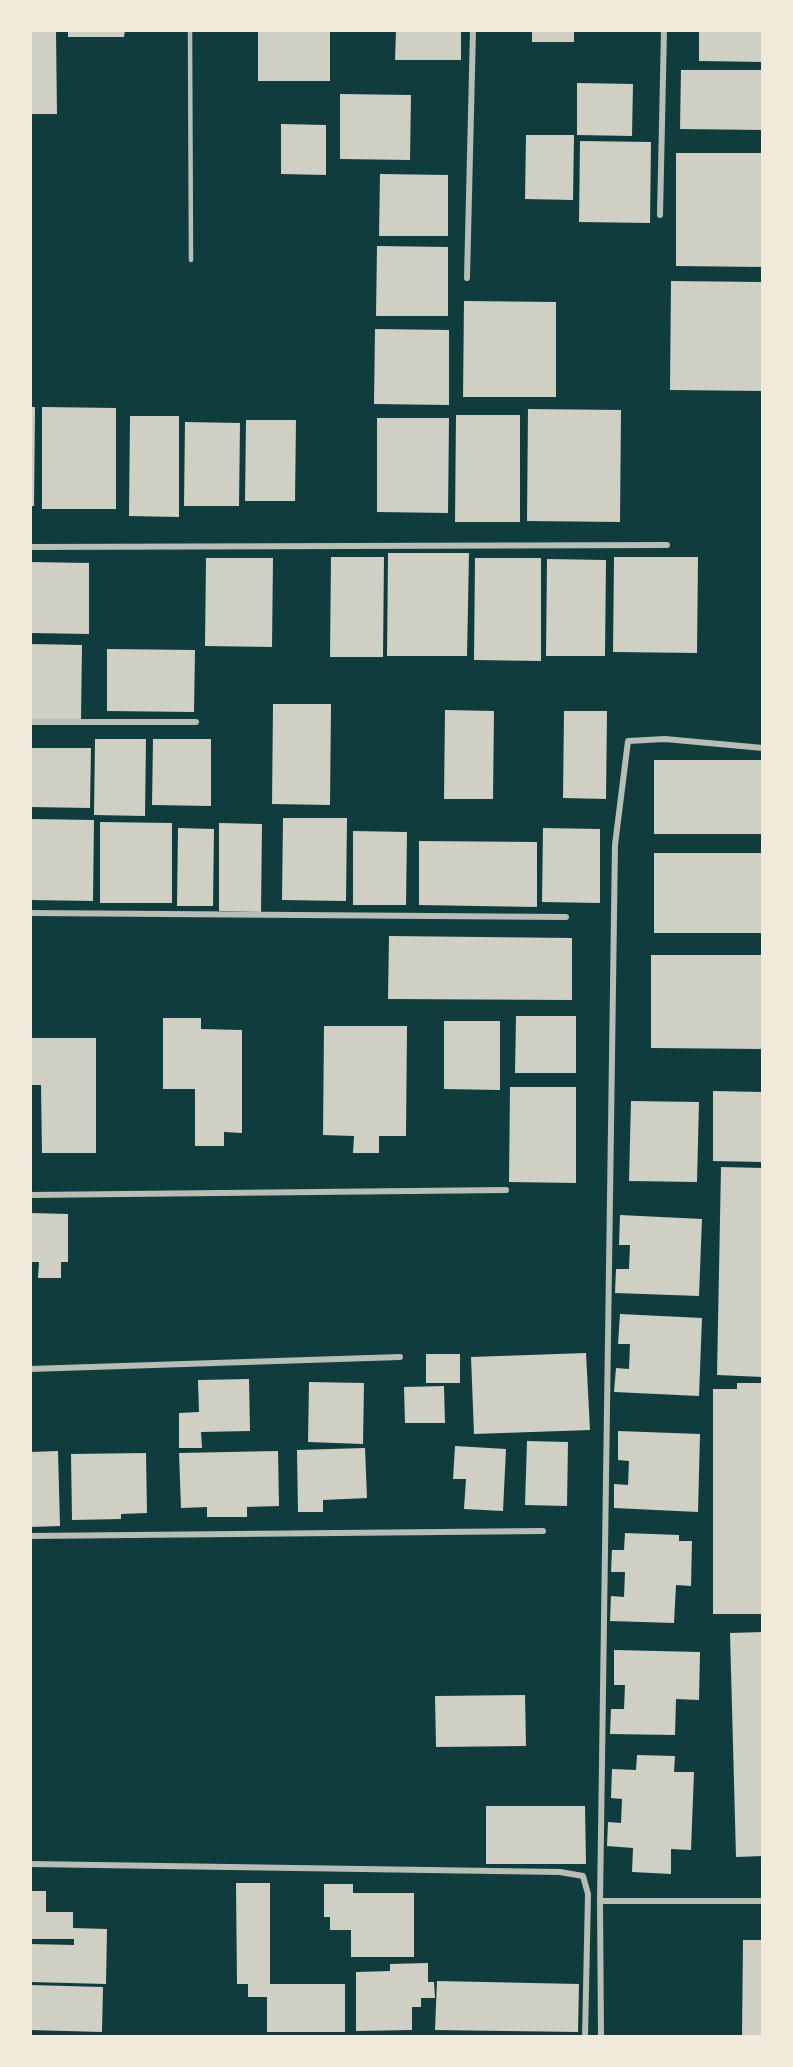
<!DOCTYPE html>
<html>
<head>
<meta charset="utf-8">
<style>
  body { margin:0 }
  #map { position:relative; width:793px; height:2067px; overflow:hidden; background:#0f3d3e; font-family:"Source Serif 4",serif }
  canvas { display:block }
  .frame { position:absolute; inset:0; border:32px solid #f1e9da; pointer-events:none }
</style>
</head>
<body>
<div id="map">
<canvas width="793" height="2067"></canvas>
<div class="frame"></div>
</div>
<script>
const ctx = document.querySelector('canvas').getContext('2d');
ctx.lineJoin = 'round';
function fillPath(path, color) { ctx.fillStyle = color; ctx.fill(path, 'evenodd'); }
const poly = rows => new Path2D(rows.map(r => 'M' + r).join(''));
function strokePath(path, color, width, dash) { ctx.strokeStyle = color; ctx.lineWidth = width; ctx.lineCap = dash ? 'butt' : 'round'; ctx.setLineDash(dash || []); ctx.stroke(path); }
const building = poly([
  [68,30,125,30,124,37,68,37],
  [258,30,330,30,330,81,258,81],
  [396,30,461,30,461,60,395,60],
  [532,30,574,30,574,42,532,42],
  [699,30,763,30,763,62,699,61],
  [30,32,56,32,57,114,30,114],
  [681,70,763,70,763,130,680,129],
  [577,83,633,84,632,136,577,135],
  [340,94,411,95,410,160,340,159],
  [281,124,326,125,326,175,281,174],
  [526,135,574,135,573,200,525,199],
  [580,141,651,142,650,223,579,222],
  [676,153,763,153,763,267,676,266],
  [380,174,448,175,448,236,379,236],
  [377,246,448,247,448,316,376,316],
  [671,281,763,282,763,391,670,390],
  [464,301,556,302,556,397,463,397],
  [375,329,449,330,449,405,374,404],
  [30,407,35,407,34,506,30,506],
  [42,407,116,408,116,509,42,509],
  [528,409,621,410,620,522,527,521],
  [456,415,520,415,520,522,455,522],
  [130,416,179,416,179,517,129,516],
  [377,418,449,418,448,513,377,512],
  [246,420,296,420,295,501,245,501],
  [185,422,240,423,239,506,184,506],
  [388,553,469,553,467,656,387,656],
  [331,557,384,557,383,657,330,657],
  [614,557,698,557,697,653,613,652],
  [206,558,273,558,272,647,205,646],
  [475,558,541,558,541,661,474,660],
  [547,559,606,560,605,656,546,656],
  [30,562,89,563,89,634,30,633],
  [30,644,82,645,81,720,30,719],
  [107,649,195,650,194,712,107,711],
  [273,704,331,704,330,805,272,804],
  [445,710,494,711,493,799,444,799],
  [564,711,607,711,606,799,563,798],
  [95,739,146,739,145,816,94,815],
  [153,739,211,739,211,806,152,805],
  [30,748,91,748,90,808,30,807],
  [654,760,763,760,763,834,654,834],
  [283,818,347,818,346,901,282,900],
  [30,819,94,820,93,901,30,900],
  [100,822,172,823,172,903,100,903],
  [219,823,262,824,261,912,219,911],
  [178,828,214,829,213,906,177,906],
  [543,828,600,829,600,903,542,902],
  [353,831,407,832,406,905,353,905],
  [419,841,537,842,537,907,419,905],
  [654,853,763,853,763,933,654,933],
  [389,936,572,938,572,1000,388,999],
  [651,955,763,955,763,1049,651,1048],
  [516,1016,576,1016,576,1073,515,1073],
  [163,1018,201,1018,201,1029,242,1030,242,1133,224,1132,224,1146,195,1146,195,1089,163,1089],
  [444,1021,500,1021,500,1090,444,1089],
  [324,1026,407,1026,406,1136,379,1136,379,1153,353,1153,354,1136,323,1135],
  [31,1038,96,1038,96,1153,42,1153,41,1085,31,1085],
  [510,1087,576,1087,576,1183,509,1182],
  [713,1091,763,1092,763,1162,713,1161],
  [631,1101,699,1102,697,1182,629,1181],
  [721,1167,763,1168,763,1377,717,1375],
  [30,1213,68,1214,68,1262,61,1262,61,1278,38,1278,39,1262,30,1262],
  [620,1215,702,1219,699,1296,615,1293,616,1269,629,1269,630,1245,619,1245],
  [620,1314,702,1318,699,1396,614,1392,616,1368,629,1369,630,1344,618,1344],
  [586,1353,590,1430,474,1434,471,1357],
  [426,1354,460,1354,460,1383,426,1383],
  [249,1379,250,1431,201,1432,202,1448,179,1448,179,1413,199,1412,198,1380],
  [309,1382,364,1383,363,1444,308,1442],
  [737,1383,763,1383,763,1614,713,1614,713,1389,737,1389],
  [444,1386,445,1423,405,1423,404,1387],
  [618,1431,700,1434,698,1512,614,1508,614,1484,628,1485,629,1461,618,1460],
  [527,1441,568,1442,567,1506,525,1505],
  [455,1446,506,1449,503,1511,464,1509,466,1479,453,1479],
  [365,1448,367,1498,323,1500,323,1512,298,1512,297,1450],
  [58,1451,60,1526,30,1527,30,1452],
  [278,1451,279,1506,247,1507,247,1517,207,1517,207,1507,181,1508,179,1453],
  [146,1453,147,1513,121,1514,121,1519,72,1520,71,1454],
  [625,1533,679,1535,679,1541,692,1541,691,1586,676,1585,674,1623,610,1621,611,1596,624,1597,625,1572,611,1572,612,1550,624,1550],
  [763,1632,763,1856,736,1857,730,1633],
  [614,1650,700,1652,699,1700,676,1699,675,1735,610,1734,611,1709,624,1709,625,1685,614,1685],
  [525,1695,526,1746,436,1747,435,1696],
  [637,1755,675,1756,674,1772,694,1772,691,1850,671,1849,671,1874,632,1872,633,1848,607,1846,608,1822,621,1823,622,1799,611,1798,612,1769,636,1770],
  [486,1806,585,1806,586,1864,486,1864],
  [236,1883,270,1883,270,1984,345,1984,345,2032,267,2032,267,1997,248,1997,248,1984,237,1984],
  [324,1884,353,1884,353,1893,414,1893,414,1957,351,1957,351,1930,330,1930,330,1917,324,1917],
  [30,1891,46,1891,46,1912,73,1912,73,1928,107,1929,106,1984,30,1982,30,1944,74,1945,74,1939,32,1939,32,1926,30,1926],
  [743,1940,763,1940,763,2037,742,2037],
  [428,1963,428,1982,434,1982,435,1998,421,1998,421,2007,412,2007,412,2030,356,2031,356,1972,390,1971,390,1964],
  [437,1981,579,1984,578,2032,435,2030],
  [30,1985,103,1987,102,2032,30,2030]
]);
const service = poly([
  [190,30,191,260]
]);
const minor = poly([
  [660,215,664,30],
  [467,278,473,30],
  [30,547,667,545],
  [30,722,196,722],
  [30,913,566,917],
  [30,1195,506,1190],
  [30,1369,400,1357],
  [30,1536,543,1531],
  [30,1864,560,1872,583,1876,588,1894,585,2037],
  [600,1901,763,1901],
  [601,2037,600,1901,615,845,628,741,665,739,763,748]
]);
fillPath(building, '#cfcfc3');
strokePath(service, '#b8beb3', 4.5);
strokePath(minor, '#b8beb3', 6);
</script>
</body>
</html>
